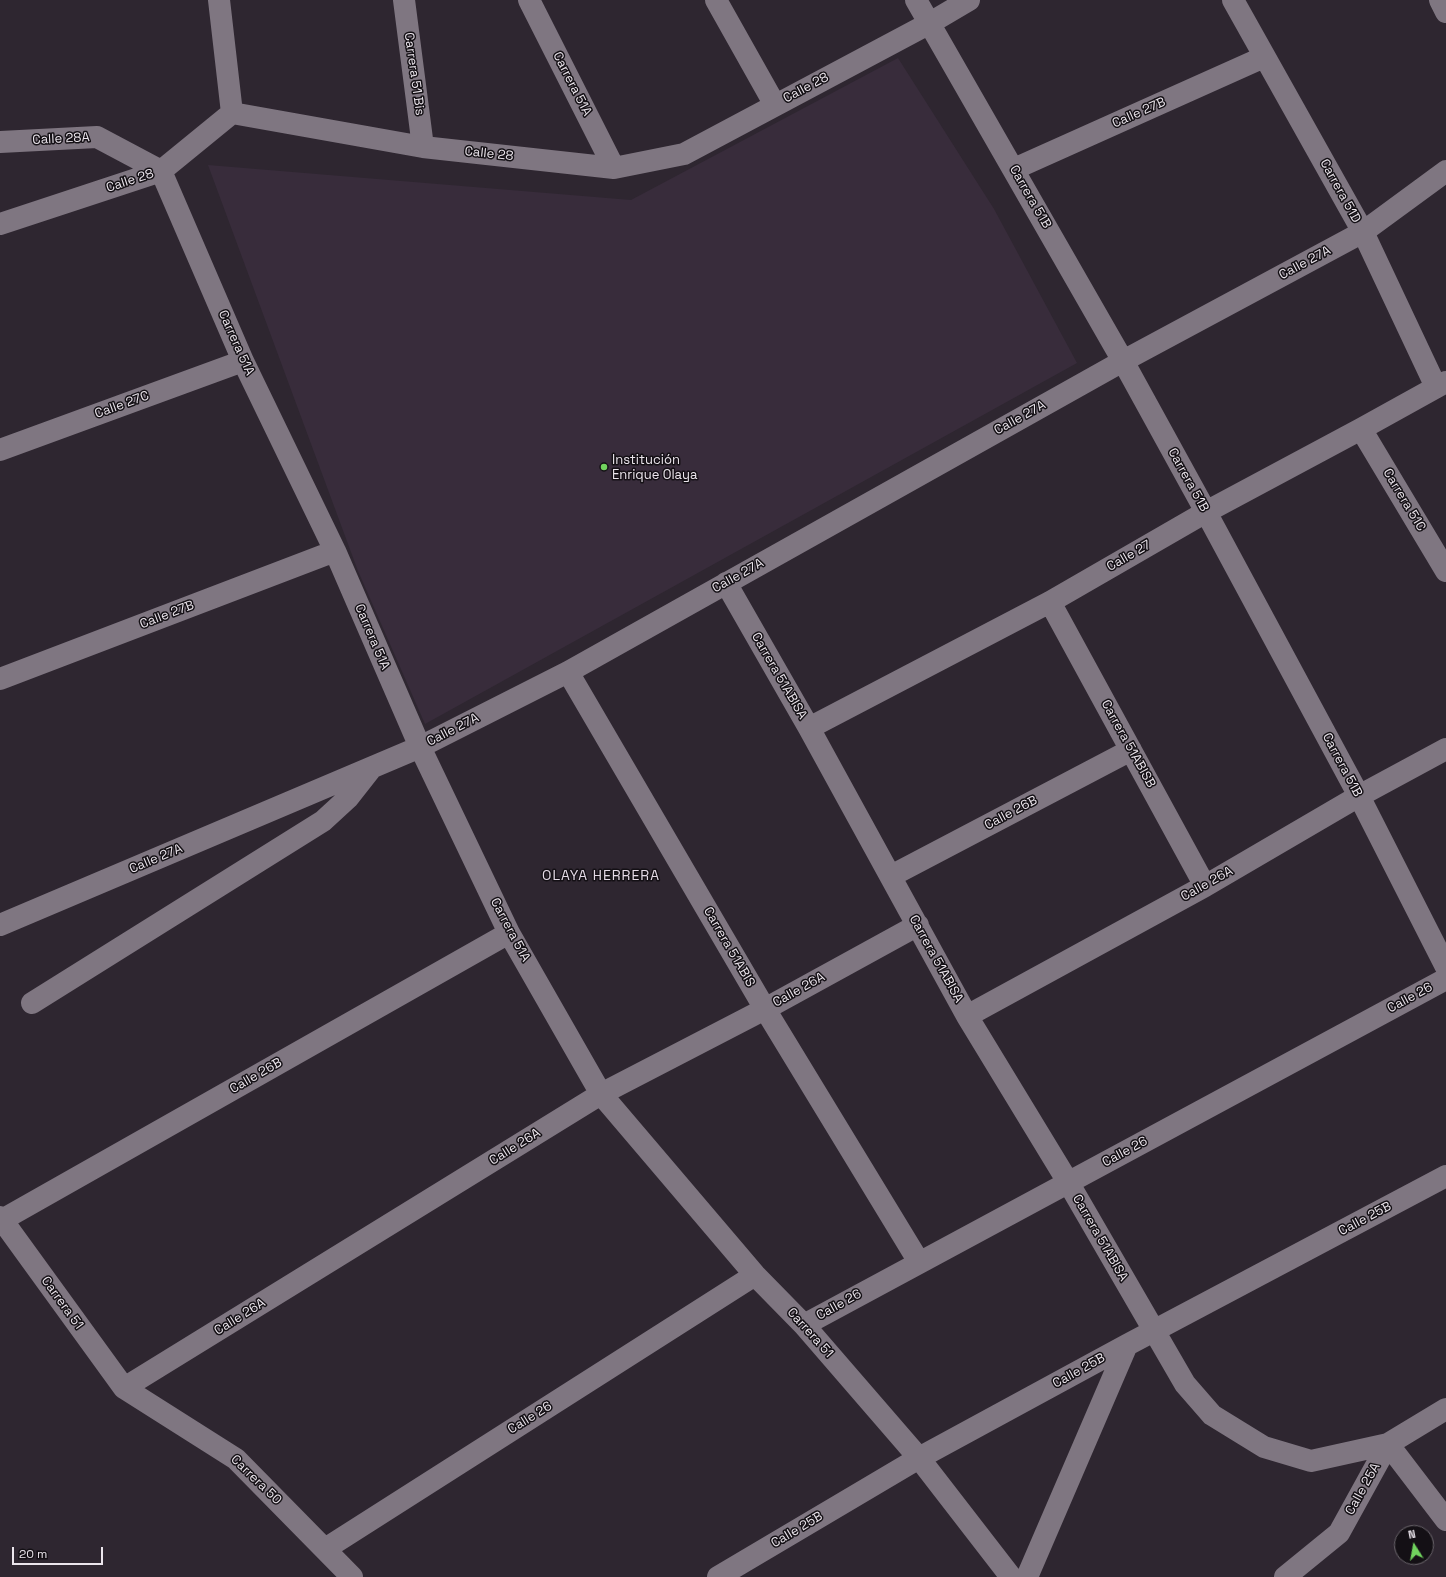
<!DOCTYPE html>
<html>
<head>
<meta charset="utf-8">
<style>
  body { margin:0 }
  #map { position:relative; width:1446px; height:1577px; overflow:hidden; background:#2e2630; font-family:"Space Grotesk",sans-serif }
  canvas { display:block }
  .north { position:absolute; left:1394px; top:1525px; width:40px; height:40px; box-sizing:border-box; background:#141015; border:1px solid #6a656b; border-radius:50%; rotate:349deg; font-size:11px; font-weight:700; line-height:16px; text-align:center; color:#ebe5ec }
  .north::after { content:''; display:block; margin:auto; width:14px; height:18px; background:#71d35e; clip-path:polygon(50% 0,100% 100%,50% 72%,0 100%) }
  .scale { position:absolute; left:12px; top:1547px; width:91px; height:18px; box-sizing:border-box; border:2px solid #ebe5ec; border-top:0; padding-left:5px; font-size:12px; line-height:14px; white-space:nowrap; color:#ebe5ec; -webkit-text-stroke:3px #141015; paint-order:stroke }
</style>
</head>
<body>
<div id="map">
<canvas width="1446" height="1577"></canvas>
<div class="north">N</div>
<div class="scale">20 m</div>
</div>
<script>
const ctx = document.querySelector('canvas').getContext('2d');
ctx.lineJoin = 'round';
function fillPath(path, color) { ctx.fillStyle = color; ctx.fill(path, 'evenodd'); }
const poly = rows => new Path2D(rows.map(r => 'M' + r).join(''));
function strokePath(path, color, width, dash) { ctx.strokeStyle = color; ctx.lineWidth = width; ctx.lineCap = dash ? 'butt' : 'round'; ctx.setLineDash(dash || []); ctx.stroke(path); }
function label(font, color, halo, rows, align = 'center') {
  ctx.font = font + ' "Space Grotesk",sans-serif'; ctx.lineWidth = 3; ctx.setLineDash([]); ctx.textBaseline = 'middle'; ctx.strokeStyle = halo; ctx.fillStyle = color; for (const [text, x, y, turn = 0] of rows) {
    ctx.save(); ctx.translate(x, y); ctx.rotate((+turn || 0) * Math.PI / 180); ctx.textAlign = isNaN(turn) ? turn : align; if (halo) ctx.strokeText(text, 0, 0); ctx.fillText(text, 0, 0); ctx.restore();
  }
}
const built = poly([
  [898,58,994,209,1077,363,425,724,358,571,208,165,631,200]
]);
const minor = poly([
  [219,0,232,113],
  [404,0,423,147],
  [529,0,614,168],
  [716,0,775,105],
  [916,0,1123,361,1206,512,1359,796,1446,967],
  [1233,0,1363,232,1436,387],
  [1440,0,1446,12],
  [0,142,97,137,161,171,243,361,335,551,420,747,509,933,601,1094,755,1275,804,1325,919,1458,1011,1577],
  [1014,169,1264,57],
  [0,224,161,171,232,113,423,147,614,168,684,154,930,23,969,0],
  [1361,429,1446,571],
  [0,450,243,361],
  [726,583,809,728,967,1016,1068,1182,1185,1384,1212,1415,1264,1447,1311,1461,1388,1444],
  [1050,602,1205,886],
  [568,672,765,1009,919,1262],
  [0,679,335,551],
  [809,728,1050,602,1206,512,1361,429,1446,382],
  [891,876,1131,750],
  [0,925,420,747,568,672,1123,361,1363,232,1446,171],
  [32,1003,323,821,348,798,370,770],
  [967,1016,1205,886,1359,796,1446,749],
  [0,1217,124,1388,236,1459,352,1577],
  [2,1220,509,933],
  [804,1325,1446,979],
  [124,1388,601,1094,765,1009,918,925],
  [1388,1444,1446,1520],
  [325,1549,755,1275],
  [718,1577,919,1458,1127,1345,1446,1176],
  [1027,1577,1127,1345],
  [1285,1577,1339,1533,1388,1444,1446,1409]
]);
const markers = [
  [604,467,4,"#71d35e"]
];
const streetNames = [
  ["Carrera 51 Bis",414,74,82],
  ["Carrera 51A",572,84,63],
  ["Calle 28",806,88,-28],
  ["Calle 27B",1139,113,-24],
  ["Calle 28A",61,139,-3],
  ["Calle 28",489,154,6],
  ["Calle 28",130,181,-18],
  ["Carrera 51D",1340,191,61],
  ["Carrera 51B",1030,197,60],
  ["Calle 27A",1305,263,-28],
  ["Carrera 51A",236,343,66],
  ["Calle 27C",122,405,-20],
  ["Calle 27A",1020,418,-29],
  ["Carrera 51B",1188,480,61],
  ["Carrera 51C",1404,500,59],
  ["Calle 27",1129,556,-30],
  ["Calle 27A",738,576,-29],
  ["Calle 27B",167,615,-21],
  ["Carrera 51A",372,637,67],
  ["Carrera 51ABISA",779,676,60],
  ["Calle 27A",453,730,-27],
  ["Carrera 51ABISB",1128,744,61],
  ["Carrera 51B",1342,765,62],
  ["Calle 26B",1011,813,-28],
  ["Calle 27A",156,859,-23],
  ["Calle 26A",1207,884,-29],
  ["Carrera 51A",510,930,62],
  ["Carrera 51ABIS",729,947,60],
  ["Carrera 51ABISA",936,959,61],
  ["Calle 26A",799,990,-29],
  ["Calle 26",1410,998,-28],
  ["Calle 26B",256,1076,-30],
  ["Calle 26A",515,1147,-32],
  ["Calle 26",1125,1152,-28],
  ["Calle 25B",1365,1219,-28],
  ["Carrera 51ABISA",1100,1238,60],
  ["Carrera 51",62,1303,54],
  ["Calle 26",839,1305,-29],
  ["Calle 26A",240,1317,-32],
  ["Carrera 51",810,1333,48],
  ["Calle 25B",1079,1371,-29],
  ["Calle 26",530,1418,-32],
  ["Carrera 50",256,1480,44],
  ["Calle 25A",1363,1489,-61],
  ["Calle 25B",797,1530,-31]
];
const poiNames = [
  ["Institución",612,460],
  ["Enrique Olaya",612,475]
];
const neighbourhoodNames = [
  ["OLAYA HERRERA",601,876]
];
fillPath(built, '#382c3b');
strokePath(minor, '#7f7681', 22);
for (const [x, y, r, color] of markers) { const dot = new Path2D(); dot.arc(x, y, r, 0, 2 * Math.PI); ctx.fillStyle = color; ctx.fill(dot); strokePath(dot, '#141015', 1.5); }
label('13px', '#ebe5ec', '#141015', streetNames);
label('13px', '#ebe5ec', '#141015', poiNames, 'left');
ctx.letterSpacing = '1px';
label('14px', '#e5dae7', '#141015', neighbourhoodNames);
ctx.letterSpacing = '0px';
</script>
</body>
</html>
